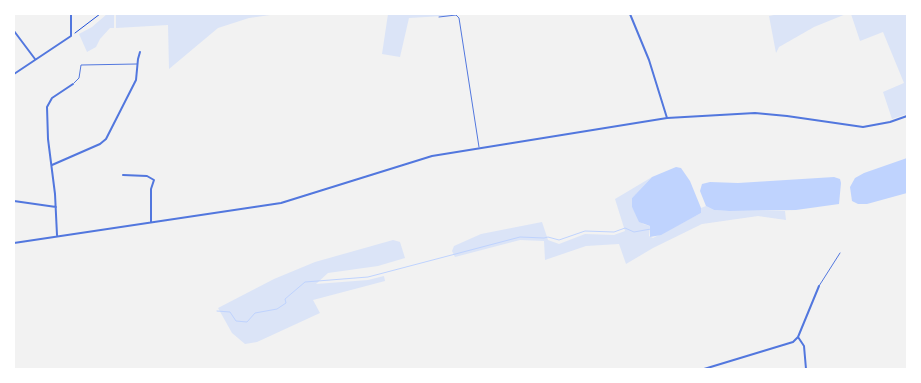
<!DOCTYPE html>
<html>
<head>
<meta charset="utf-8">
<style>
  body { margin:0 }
  #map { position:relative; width:921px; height:383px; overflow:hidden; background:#f2f2f2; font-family:"Nunito Sans",sans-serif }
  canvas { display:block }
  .frame { position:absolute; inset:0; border:15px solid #fff; pointer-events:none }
</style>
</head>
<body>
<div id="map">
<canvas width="921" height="383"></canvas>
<div class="frame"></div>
</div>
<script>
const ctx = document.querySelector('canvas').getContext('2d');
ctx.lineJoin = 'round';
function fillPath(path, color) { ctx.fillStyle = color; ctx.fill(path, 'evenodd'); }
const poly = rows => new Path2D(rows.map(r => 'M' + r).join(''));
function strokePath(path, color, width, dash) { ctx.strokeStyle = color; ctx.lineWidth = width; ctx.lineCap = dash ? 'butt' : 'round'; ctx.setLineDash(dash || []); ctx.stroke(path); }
const green = poly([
  [107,14,114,14,114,28,110,28,100,39,96,47,87,52,79,34,92,27],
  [116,14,277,14,249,18,218,28,169,69,168,25,116,28],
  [388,14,460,14,460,15,409,18,400,57,382,54],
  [779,14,846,14,814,27,779,47,776,53,769,16],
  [851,14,907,14,907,114,892,119,883,92,904,83,883,32,860,41],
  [652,177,632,198,632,207,643,224,650,226,649,236,653,238,701,213,701,208,706,206,714,210,729,211,785,211,786,220,758,216,702,224,653,248,626,264,619,244,586,246,545,260,544,241,520,240,455,257,452,251,454,246,481,234,542,222,548,240,559,244,585,234,614,235,625,231,615,199],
  [393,240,400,242,405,258,378,266,328,273,316,284,368,280,384,276,385,281,313,300,320,313,257,342,245,344,232,333,218,308,274,279,315,262]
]);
const water = poly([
  [907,158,907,193,867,204,858,204,852,201,850,187,855,178,864,173],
  [676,167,681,168,690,181,701,208,701,213,661,235,650,237,650,226,639,222,632,207,632,198,652,177],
  [834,177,840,179,841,183,839,204,796,210,729,211,714,210,706,206,700,191,702,184,710,182,738,183]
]);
const stream = poly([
  [217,311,230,312,236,321,247,322,255,313,277,309,286,303,285,299,305,282,368,277,520,237,544,238,548,237,559,240,585,231,614,232,625,228,634,232,651,229]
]);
const path = poly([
  [75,33,100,14]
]);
const service = poly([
  [439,17,456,15,459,18,479,147],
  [74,83,79,78,81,65,137,64],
  [819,286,840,253]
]);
const minor = poly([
  [630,14,649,60,667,118],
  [14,31,35,59],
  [14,74,71,36,71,14],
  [52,165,100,144,106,139,136,80,138,59,140,52],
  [123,175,147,176,154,180,151,189,151,222],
  [14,201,56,207],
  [57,235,55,194,48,139,47,107,52,98,73,84],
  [14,243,281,203,432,156,667,118,755,113,787,116,863,127,890,122,907,116],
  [798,337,804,346,806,369],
  [704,369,793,342,798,337,819,286]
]);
fillPath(green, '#dbe4f7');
fillPath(water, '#bfd3fe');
strokePath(stream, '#bfd3fe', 1);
strokePath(path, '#1d4ed8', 1);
strokePath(service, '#5277de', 1);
strokePath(minor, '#5277de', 2);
</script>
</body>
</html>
